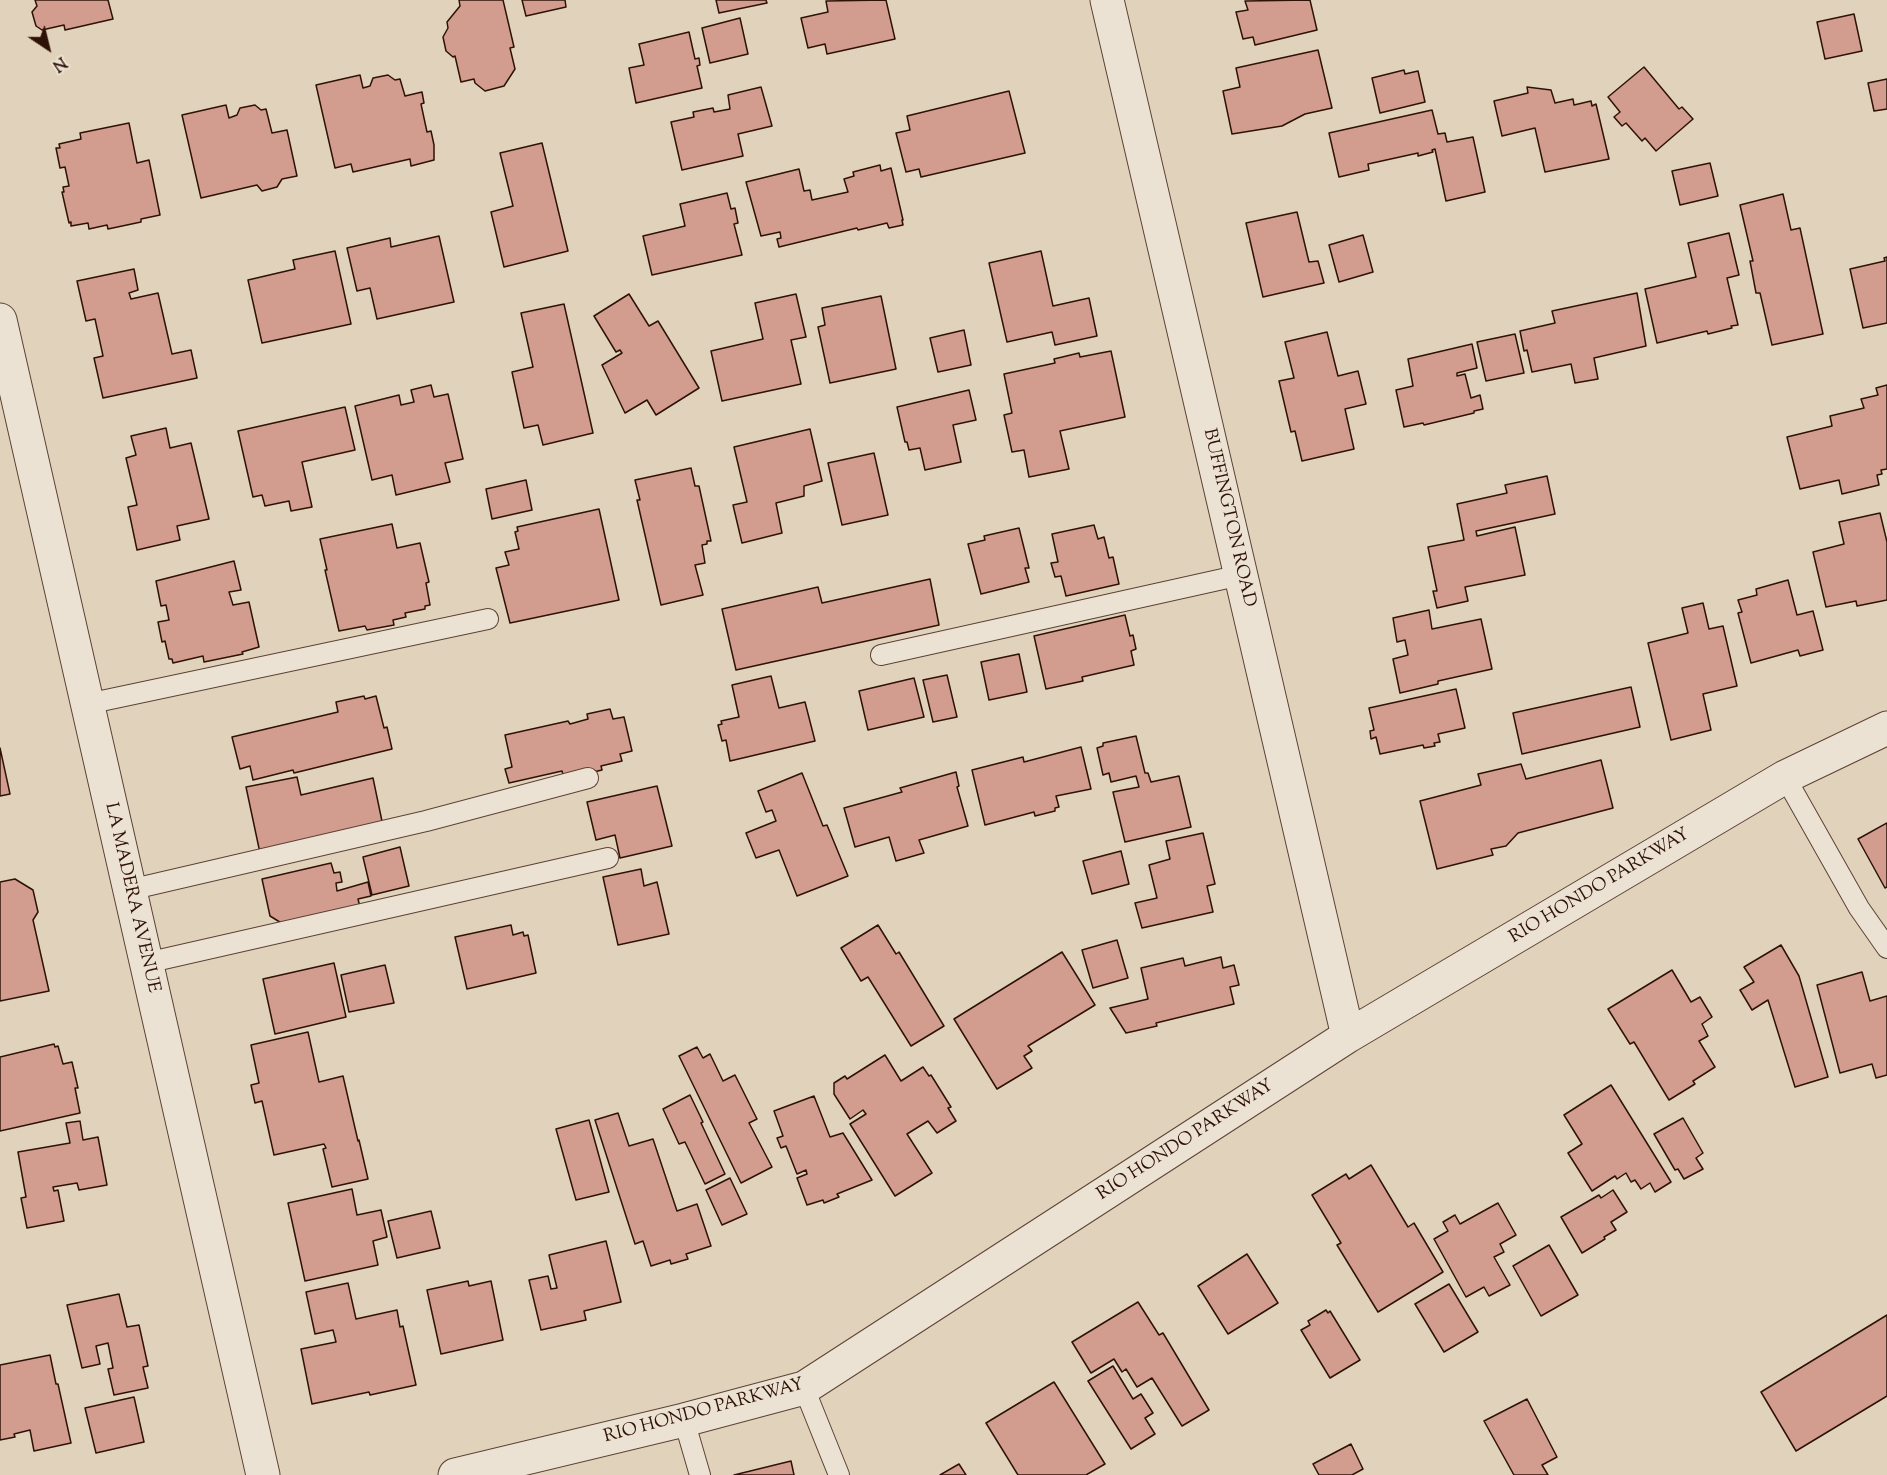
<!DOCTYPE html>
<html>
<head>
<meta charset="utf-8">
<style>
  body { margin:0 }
  #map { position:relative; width:1887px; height:1475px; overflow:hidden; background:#e1d3bb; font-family:"Sorts Mill Goudy",serif }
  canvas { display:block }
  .north { position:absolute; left:18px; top:18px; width:60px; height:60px; -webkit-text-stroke:4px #ece2d3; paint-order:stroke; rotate:145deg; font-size:16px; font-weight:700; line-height:24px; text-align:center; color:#2f1207 }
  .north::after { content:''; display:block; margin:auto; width:21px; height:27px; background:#2f1207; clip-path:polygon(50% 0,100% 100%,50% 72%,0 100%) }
</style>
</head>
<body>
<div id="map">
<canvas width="1887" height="1475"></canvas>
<div class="north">N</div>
</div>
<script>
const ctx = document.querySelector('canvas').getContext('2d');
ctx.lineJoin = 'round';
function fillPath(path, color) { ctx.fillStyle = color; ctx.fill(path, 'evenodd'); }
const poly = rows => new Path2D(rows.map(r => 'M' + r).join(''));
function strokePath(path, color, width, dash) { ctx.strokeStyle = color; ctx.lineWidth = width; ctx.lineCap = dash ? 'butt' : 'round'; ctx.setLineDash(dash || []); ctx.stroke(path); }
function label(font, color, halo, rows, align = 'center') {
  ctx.font = font + ' "Sorts Mill Goudy",serif'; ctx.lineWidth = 6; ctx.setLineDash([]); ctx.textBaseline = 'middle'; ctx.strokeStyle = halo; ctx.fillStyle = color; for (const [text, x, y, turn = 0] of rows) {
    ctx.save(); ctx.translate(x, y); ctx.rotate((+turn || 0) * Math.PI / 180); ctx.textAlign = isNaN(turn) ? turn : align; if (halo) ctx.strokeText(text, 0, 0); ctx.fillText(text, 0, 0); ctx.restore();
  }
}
const building = poly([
  [35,0,108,0,113,19,65,30,64,25,42,30,36,26,32,12,37,6,35,0],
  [459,0,503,0,514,47,510,48,515,69,504,86,485,91,475,83,474,79,461,82,455,56,453,57,446,51,443,37,448,28,447,22,460,6,459,0],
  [522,0,565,0,566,7,526,16,522,0],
  [716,0,766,0,767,3,719,13,716,0],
  [886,0,895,39,827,54,825,44,808,48,801,18,828,12,826,1,886,0],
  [1310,0,1317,30,1255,45,1253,37,1243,39,1236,12,1248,10,1245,1,1310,0],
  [1854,14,1862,51,1825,59,1817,22,1854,14],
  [740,18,748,54,710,63,702,28,740,18],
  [689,32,695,59,699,58,700,65,697,66,702,88,636,103,629,68,644,65,639,44,689,32],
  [1318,50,1332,108,1305,114,1282,126,1232,134,1223,91,1240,87,1236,68,1318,50],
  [1644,67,1679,109,1682,107,1693,119,1656,151,1645,138,1642,141,1626,123,1622,126,1614,117,1620,112,1608,97,1644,67],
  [1404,70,1405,74,1418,71,1425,102,1380,113,1372,78,1404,70],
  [360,75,363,88,370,86,373,78,388,75,395,80,400,79,405,96,422,92,424,103,421,104,427,132,431,131,434,145,434,160,411,166,410,159,353,172,351,164,335,168,316,85,360,75],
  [1887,79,1887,109,1874,111,1868,83,1887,79],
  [761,87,772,126,738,134,743,156,682,170,671,122,694,117,693,112,713,108,714,112,730,109,728,95,761,87],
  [1527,87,1551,90,1555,103,1573,99,1574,105,1591,101,1592,106,1596,104,1609,159,1545,172,1535,128,1502,136,1494,101,1528,93,1527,87],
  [1009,91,1025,153,921,177,919,169,906,172,896,133,910,130,907,116,1009,91],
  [226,105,229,118,237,115,240,108,255,105,261,110,266,109,272,133,287,130,297,176,282,179,277,187,262,191,257,185,201,198,182,115,226,105],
  [1432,110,1438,134,1445,133,1447,142,1473,137,1485,192,1446,201,1435,149,1432,150,1433,152,1418,156,1418,153,1368,164,1369,170,1339,177,1329,133,1432,110],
  [129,123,137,163,149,160,160,215,141,219,141,222,108,229,107,225,89,229,88,223,71,226,71,222,69,223,62,192,64,192,63,187,69,186,65,167,60,168,56,148,60,148,59,144,81,139,80,133,129,123],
  [542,143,568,251,504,267,491,212,513,206,500,153,542,143],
  [1710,163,1718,196,1680,205,1672,171,1710,163],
  [880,165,881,171,891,168,903,220,902,220,903,225,889,228,887,223,858,230,857,228,779,247,777,239,781,238,780,232,761,236,746,182,799,169,804,191,810,190,812,200,848,192,844,179,854,176,853,172,880,165],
  [727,193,731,209,735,208,738,223,734,224,742,255,652,275,643,236,685,226,680,204,727,193],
  [1783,194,1791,230,1800,228,1823,334,1772,345,1760,293,1756,293,1750,261,1753,261,1740,205,1783,194],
  [1297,212,1309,262,1318,261,1324,283,1263,297,1246,223,1297,212],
  [1729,233,1739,275,1727,278,1738,325,1731,326,1732,328,1708,334,1707,331,1657,343,1645,289,1696,277,1688,243,1729,233],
  [1363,235,1373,272,1339,282,1329,245,1363,235],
  [439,236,454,302,377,319,370,288,357,291,347,248,390,238,391,247,439,236],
  [335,251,351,324,262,343,248,280,295,269,293,260,335,251],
  [1041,251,1053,306,1089,298,1097,336,1055,345,1052,332,1007,342,989,263,1041,251],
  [1887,257,1887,323,1863,328,1850,269,1885,261,1884,258,1887,257],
  [134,269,138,290,129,293,131,299,158,293,172,354,191,350,197,378,103,398,94,358,103,356,95,319,86,321,77,281,134,269],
  [1637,293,1646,346,1594,358,1598,379,1575,383,1571,364,1532,372,1527,350,1524,351,1520,331,1555,323,1552,311,1637,293],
  [629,294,649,326,658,321,699,388,656,415,647,400,625,413,602,365,622,353,620,350,616,352,594,316,629,294],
  [796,294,806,337,791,340,801,384,722,401,711,351,763,339,755,303,796,294],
  [881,296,896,369,830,383,818,327,825,325,822,308,881,296],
  [564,304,593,433,543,445,538,425,524,428,512,372,533,367,521,313,564,304],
  [964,330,971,365,938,372,930,338,964,330],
  [1327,332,1338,376,1358,371,1366,404,1345,409,1354,449,1302,461,1295,431,1291,432,1279,381,1294,378,1285,342,1327,332],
  [1515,334,1524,373,1486,381,1477,342,1515,334],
  [1472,344,1477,368,1457,373,1457,376,1465,374,1471,398,1480,395,1483,409,1474,411,1474,413,1424,425,1423,423,1404,427,1396,390,1413,386,1408,359,1472,344],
  [1111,351,1125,417,1060,431,1069,469,1029,477,1024,450,1012,452,1004,415,1012,413,1004,374,1055,363,1054,359,1079,353,1080,357,1111,351],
  [431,385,434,397,448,394,463,459,445,463,450,482,396,495,392,475,372,480,355,406,399,395,401,405,414,402,411,390,431,385],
  [1887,385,1887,469,1881,470,1882,474,1877,475,1879,485,1842,494,1839,480,1800,489,1787,437,1832,426,1830,416,1864,408,1861,399,1878,395,1876,388,1887,385],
  [969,390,976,420,953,425,961,462,925,470,920,448,909,450,907,442,905,442,897,407,969,390],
  [345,407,355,450,302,462,312,507,291,511,289,501,265,506,262,495,253,497,238,431,345,407],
  [166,428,170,448,191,443,209,519,177,526,180,540,137,550,128,507,137,505,126,458,136,455,131,436,166,428],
  [810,429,822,481,804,486,804,496,776,503,782,533,742,543,733,505,747,502,734,447,810,429],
  [874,453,888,515,842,525,828,463,874,453],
  [691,468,695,486,699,486,711,541,707,541,707,544,702,545,705,563,695,565,703,595,661,605,637,500,640,500,635,480,691,468],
  [1547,476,1555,514,1476,531,1477,536,1515,527,1525,575,1465,587,1468,601,1437,608,1433,591,1437,591,1428,547,1464,540,1457,504,1507,493,1505,485,1547,476],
  [526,480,532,510,492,519,486,489,526,480],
  [599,509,619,600,510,623,496,568,509,565,505,552,519,549,515,532,518,531,517,527,599,509],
  [1880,513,1887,542,1887,600,1857,606,1856,601,1826,607,1813,552,1844,544,1839,522,1880,513],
  [392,524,397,548,420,543,429,582,426,583,430,605,425,606,425,609,405,613,406,617,393,620,394,625,367,630,365,626,339,631,325,570,327,570,320,539,392,524],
  [1094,525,1098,539,1104,537,1109,558,1113,557,1119,584,1066,596,1061,576,1055,577,1051,563,1058,562,1052,534,1094,525],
  [1019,528,1029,568,1025,568,1029,582,981,594,968,544,985,540,984,536,1019,528],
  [234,561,241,590,229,592,233,605,249,602,259,647,242,652,243,654,204,662,203,656,173,663,172,659,169,659,165,641,162,642,158,622,169,620,166,605,161,606,156,581,234,561],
  [930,579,939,625,736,670,722,609,818,587,822,603,930,579],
  [1788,580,1797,615,1813,611,1823,650,1800,656,1798,650,1751,663,1738,613,1742,612,1738,600,1757,595,1756,589,1788,580],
  [1703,603,1709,629,1723,626,1737,686,1703,694,1711,730,1671,740,1648,643,1688,633,1682,608,1703,603],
  [1429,610,1432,629,1481,619,1492,669,1438,681,1438,684,1400,693,1393,659,1408,655,1405,640,1397,642,1393,618,1429,610],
  [1125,615,1130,636,1133,635,1136,649,1131,651,1134,665,1082,677,1083,681,1046,689,1034,636,1125,615],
  [1019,654,1027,692,989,700,981,662,1019,654],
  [947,675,957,717,933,722,923,680,947,675],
  [771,676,779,708,805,702,815,741,730,761,726,740,722,741,718,725,722,724,721,721,739,717,732,685,771,676],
  [914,678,924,717,868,730,859,691,914,678],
  [1631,687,1640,727,1522,754,1513,713,1631,687],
  [1456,689,1465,728,1438,734,1440,742,1434,743,1435,746,1424,748,1423,745,1380,754,1376,737,1371,739,1370,731,1374,730,1369,708,1456,689],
  [364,696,365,699,376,696,384,728,387,727,392,749,294,773,293,770,253,780,250,766,240,769,232,737,338,712,336,702,364,696],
  [610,709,613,719,624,717,632,751,620,754,622,761,601,766,602,770,564,779,562,771,509,783,505,769,512,767,505,735,568,721,570,724,588,719,587,714,610,709],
  [1136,736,1145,773,1148,773,1151,782,1179,776,1191,827,1125,842,1113,792,1139,787,1136,776,1111,782,1109,773,1103,775,1097,748,1103,746,1103,743,1136,736],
  [1081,747,1091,789,1056,796,1059,807,1055,808,1055,811,1035,816,1034,812,985,825,972,770,1023,757,1024,762,1081,747],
  [0,748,10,794,0,796,0,748],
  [1601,760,1613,808,1518,833,1506,846,1491,849,1493,855,1437,869,1420,801,1481,785,1478,774,1521,764,1526,779,1601,760],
  [956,772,959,786,957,787,968,826,919,840,924,853,896,861,889,837,855,847,844,808,902,792,900,788,956,772],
  [802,773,823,826,827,825,848,876,797,896,779,850,756,858,746,833,776,821,772,810,766,812,758,791,802,773],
  [297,777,301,795,373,778,383,826,260,853,246,787,297,777],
  [657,786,672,846,620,858,615,835,596,840,587,802,657,786],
  [1887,823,1887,887,1885,888,1858,839,1887,823],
  [1203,833,1215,884,1207,886,1213,912,1142,928,1135,903,1157,898,1149,865,1170,859,1166,841,1203,833],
  [400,847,409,886,372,895,363,857,400,847],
  [1121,851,1129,884,1092,894,1083,861,1121,851],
  [331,863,334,873,340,872,342,882,336,883,337,891,368,882,371,896,358,899,360,907,283,924,270,916,262,879,331,863],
  [641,869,644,886,657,882,669,934,618,945,603,877,641,869],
  [15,879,33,890,38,912,33,920,49,991,0,1001,0,882,15,879],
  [511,925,513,935,523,932,524,936,528,935,536,973,467,989,455,937,511,925],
  [878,925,896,954,899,952,944,1026,911,1046,868,977,861,981,841,948,878,925],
  [1117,940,1128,978,1093,988,1082,950,1117,940],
  [1781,945,1799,976,1828,1077,1795,1087,1768,1000,1752,1010,1740,990,1754,982,1744,967,1781,945],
  [1062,952,1095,1005,1028,1046,1032,1051,1024,1056,1032,1068,997,1089,954,1019,1062,952],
  [1221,957,1223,968,1234,965,1239,985,1230,987,1234,1004,1156,1023,1157,1026,1126,1033,1110,1008,1148,999,1141,968,1183,958,1185,966,1221,957],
  [334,963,346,1017,275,1034,263,979,334,963],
  [385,965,394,1003,349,1012,341,975,385,965],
  [1672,970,1691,1002,1700,997,1712,1017,1702,1024,1708,1036,1699,1041,1715,1067,1693,1081,1695,1084,1669,1100,1634,1042,1630,1044,1608,1009,1672,970],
  [1862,972,1870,1001,1887,996,1887,1075,1876,1078,1872,1064,1840,1073,1817,985,1862,972],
  [308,1032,319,1082,343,1076,358,1141,359,1140,368,1179,332,1187,323,1149,326,1148,324,1144,274,1155,262,1101,255,1103,251,1085,259,1083,251,1045,308,1032],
  [54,1044,55,1047,58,1046,63,1064,72,1062,78,1088,75,1088,80,1113,0,1131,0,1057,54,1044],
  [697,1047,703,1058,710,1054,723,1081,735,1075,757,1119,749,1123,772,1167,741,1183,679,1056,697,1047],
  [885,1055,901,1081,923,1067,929,1076,931,1075,951,1107,948,1108,956,1121,937,1133,928,1121,907,1134,932,1173,895,1196,850,1124,866,1114,863,1110,850,1119,834,1094,834,1083,845,1076,847,1079,885,1055],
  [1611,1085,1671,1182,1655,1192,1650,1183,1641,1189,1635,1180,1631,1182,1626,1173,1617,1179,1615,1176,1592,1191,1568,1153,1582,1144,1564,1115,1611,1085],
  [690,1095,703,1122,701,1123,725,1174,705,1184,685,1142,679,1144,663,1109,690,1095],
  [814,1096,830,1137,843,1133,872,1180,837,1194,839,1197,824,1203,823,1200,807,1205,797,1178,807,1174,806,1170,797,1174,786,1146,781,1148,777,1138,783,1136,774,1111,814,1096],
  [618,1113,629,1146,653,1139,677,1211,697,1204,711,1246,686,1254,688,1259,671,1264,670,1260,651,1266,643,1241,635,1244,595,1120,618,1113],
  [1683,1118,1703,1153,1696,1158,1703,1169,1684,1179,1678,1169,1675,1170,1654,1134,1683,1118],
  [589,1120,609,1192,576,1200,556,1129,589,1120],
  [80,1121,83,1140,98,1137,107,1185,79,1190,77,1183,53,1187,54,1191,58,1190,64,1221,27,1228,21,1198,26,1197,18,1152,70,1143,66,1123,80,1121],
  [1371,1165,1408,1227,1414,1223,1443,1272,1378,1312,1337,1245,1341,1243,1312,1195,1346,1174,1349,1179,1371,1165],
  [730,1178,747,1214,722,1225,706,1190,730,1178],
  [352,1189,357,1215,381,1210,387,1237,373,1241,378,1265,305,1281,288,1203,352,1189],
  [1613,1190,1627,1212,1611,1222,1616,1230,1604,1237,1605,1239,1582,1253,1561,1217,1599,1195,1601,1198,1613,1190],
  [1498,1203,1516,1235,1500,1244,1504,1252,1494,1257,1510,1285,1489,1296,1484,1287,1466,1297,1434,1239,1448,1231,1443,1222,1455,1215,1460,1224,1498,1203],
  [431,1211,440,1248,397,1258,388,1221,431,1211],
  [606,1241,621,1302,584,1311,586,1320,541,1330,529,1280,548,1276,551,1289,557,1288,549,1255,606,1241],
  [1549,1245,1578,1295,1541,1316,1513,1266,1549,1245],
  [1247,1254,1278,1303,1228,1334,1198,1286,1247,1254],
  [468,1281,469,1286,491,1281,503,1340,441,1354,427,1290,468,1281],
  [348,1283,356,1319,397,1310,400,1327,403,1326,416,1385,370,1395,369,1392,312,1404,301,1349,336,1342,333,1330,315,1334,306,1292,348,1283],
  [1449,1284,1478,1332,1444,1352,1415,1304,1449,1284],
  [119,1294,127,1327,139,1325,148,1366,143,1367,148,1388,114,1395,108,1369,113,1368,108,1343,96,1346,100,1364,82,1368,67,1305,119,1294],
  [1138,1302,1159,1335,1163,1333,1209,1410,1182,1426,1152,1378,1137,1387,1126,1369,1122,1372,1114,1359,1091,1373,1072,1342,1138,1302],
  [1326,1310,1328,1313,1330,1311,1360,1360,1330,1378,1301,1330,1310,1325,1308,1321,1326,1310],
  [1887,1315,1887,1396,1796,1451,1761,1392,1887,1315],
  [50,1355,56,1384,58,1384,71,1443,34,1451,30,1430,14,1434,15,1437,0,1440,0,1365,50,1355],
  [1113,1366,1133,1399,1141,1394,1153,1413,1145,1418,1155,1434,1131,1449,1088,1381,1113,1366],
  [1054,1382,1105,1464,1086,1475,1018,1475,986,1423,1054,1382],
  [134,1397,144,1442,96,1453,85,1408,134,1397],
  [1527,1399,1557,1457,1542,1465,1548,1475,1514,1475,1484,1421,1527,1399],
  [1351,1444,1363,1469,1352,1475,1319,1475,1313,1464,1351,1444],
  [791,1461,794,1475,734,1475,791,1461],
  [959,1464,966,1475,940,1475,959,1464]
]);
const service = poly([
  [881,655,1241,575],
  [87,704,488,619],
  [1785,777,1859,908,1887,948],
  [129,890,426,821,588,778],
  [146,963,608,858],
  [804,1388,839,1475],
  [684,1420,700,1475]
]);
const minor = poly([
  [1107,0,1348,1036],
  [0,320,263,1475],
  [455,1475,684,1420,804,1388,1348,1036,1785,777,1887,728]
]);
const streetNames = [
  ["BUFFINGTON ROAD",1228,518,77],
  ["RIO HONDO PARKWAY",1600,887,-31],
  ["LA MADERA AVENUE",131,898,77],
  ["RIO HONDO PARKWAY",1186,1141,-33],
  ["RIO HONDO PARKWAY",704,1412,-15]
];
fillPath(building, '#d29d8f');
strokePath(building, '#2f1207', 1.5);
strokePath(service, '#5c4234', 22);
strokePath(minor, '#5c4234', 35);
strokePath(service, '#ece2d3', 20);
strokePath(minor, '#ece2d3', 33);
label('18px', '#2f1207', '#ece2d3', streetNames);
</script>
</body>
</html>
